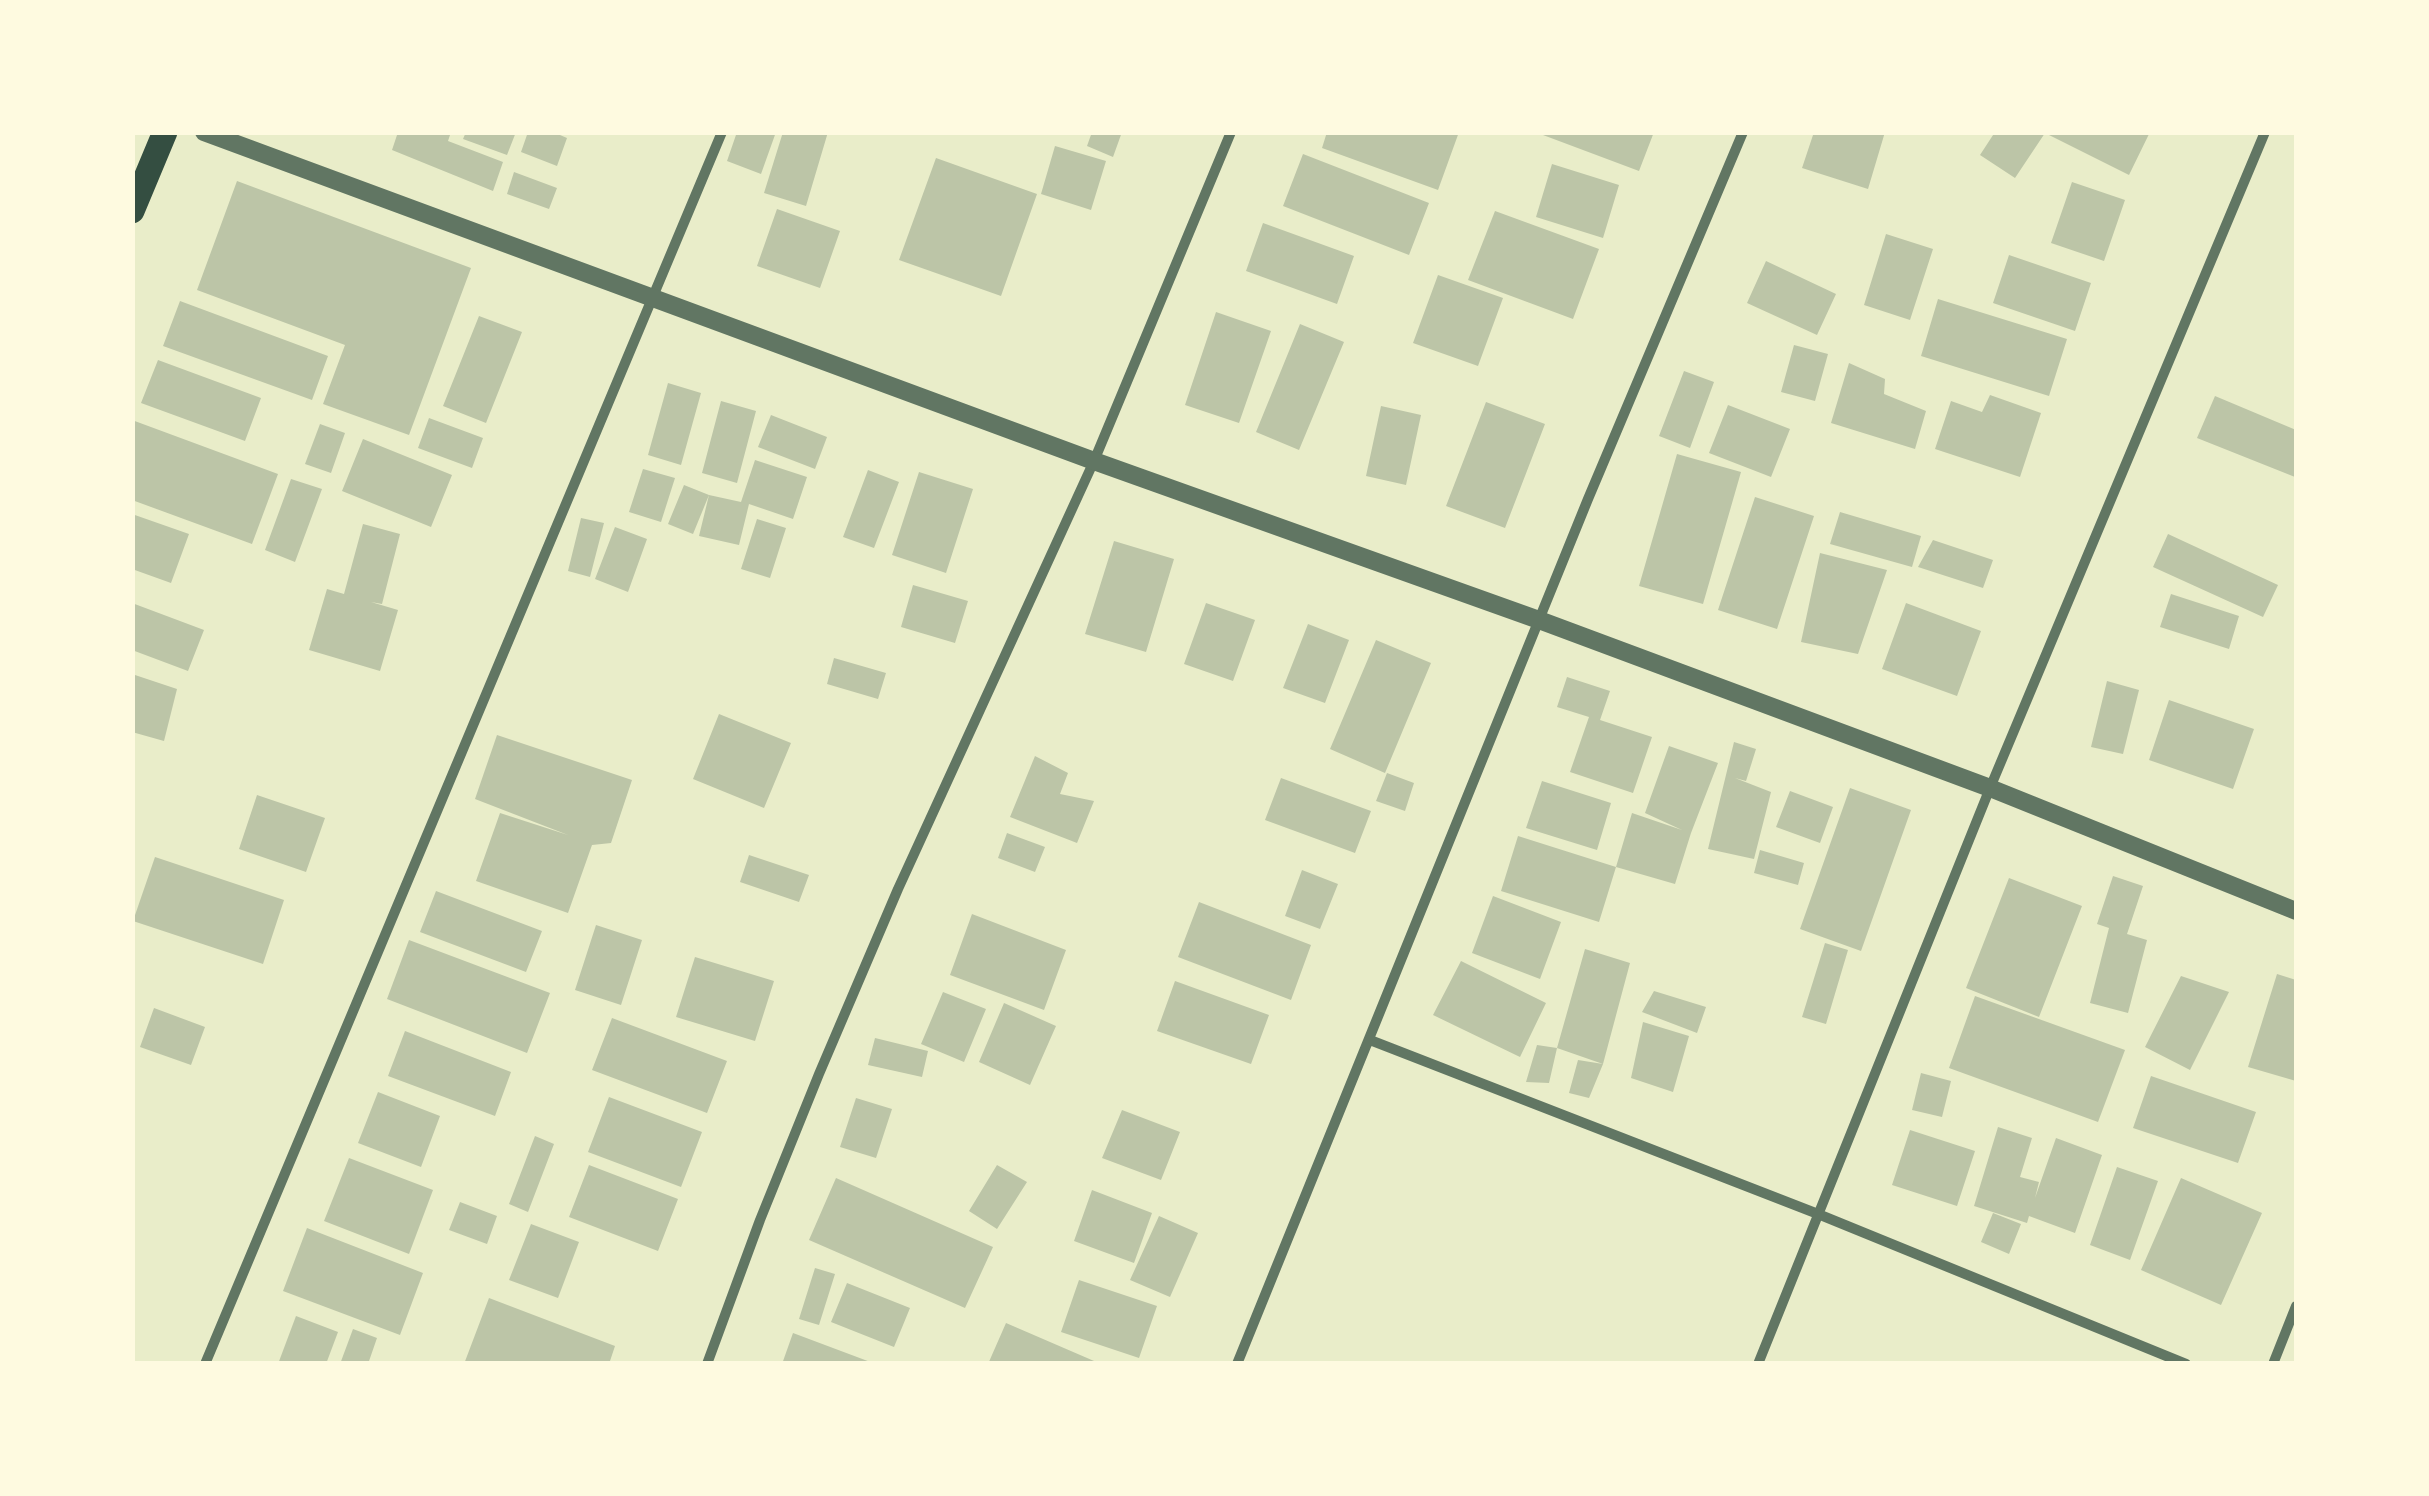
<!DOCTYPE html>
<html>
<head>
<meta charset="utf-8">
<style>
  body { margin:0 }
  #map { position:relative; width:2429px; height:1496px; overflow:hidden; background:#e9edc9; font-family:"Work Sans",sans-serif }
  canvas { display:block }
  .frame { position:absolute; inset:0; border:135px solid #fefae0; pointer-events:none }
</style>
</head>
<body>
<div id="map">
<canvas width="2429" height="1496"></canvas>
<div class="frame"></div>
</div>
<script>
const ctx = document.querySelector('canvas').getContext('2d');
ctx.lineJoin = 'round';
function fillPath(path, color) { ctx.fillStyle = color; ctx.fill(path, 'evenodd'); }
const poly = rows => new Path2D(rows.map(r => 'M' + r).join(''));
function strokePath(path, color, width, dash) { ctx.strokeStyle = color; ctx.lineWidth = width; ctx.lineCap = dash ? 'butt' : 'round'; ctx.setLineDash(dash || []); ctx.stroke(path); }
const building = poly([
  [398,132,451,132,448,141,503,162,493,191,392,150],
  [466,132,516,132,507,155,463,139],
  [528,132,553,132,567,138,557,166,521,152],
  [737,132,776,132,761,174,727,161],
  [783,132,828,132,806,206,764,193],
  [1092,132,1122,132,1113,157,1087,146],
  [1327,132,1459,132,1438,190,1322,148],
  [1535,132,1654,132,1639,171],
  [1814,132,1885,132,1868,189,1802,168],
  [1995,132,2150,132,2129,175,2045,133,2015,178,1980,155],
  [1055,146,1106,161,1091,210,1041,194],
  [1303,154,1429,203,1409,255,1283,206],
  [936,158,1037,194,1001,296,899,260],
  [1552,164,1619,185,1603,238,1536,217],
  [514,172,557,188,549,209,507,194],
  [237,181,471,268,409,435,323,404,345,345,197,290],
  [2072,182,2125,200,2104,261,2051,243],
  [777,209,840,231,820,288,757,266],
  [1495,211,1599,249,1573,319,1468,280],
  [1263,223,1354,256,1337,304,1246,271],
  [1886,234,1933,249,1910,320,1864,305],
  [2009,255,2091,283,2075,331,1993,303],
  [1766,261,1836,294,1817,335,1747,303],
  [1438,275,1503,298,1478,366,1413,343],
  [1938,299,2067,339,2049,396,1921,356],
  [180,301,328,356,312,400,163,346],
  [1216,312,1271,331,1239,423,1185,405],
  [479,316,522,332,486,423,443,406],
  [1300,324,1344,342,1299,450,1256,432],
  [1794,345,1828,354,1815,401,1781,392],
  [158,360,261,398,245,441,141,403],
  [1849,363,1885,379,1884,394,1926,411,1915,449,1831,423],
  [1684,371,1714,382,1690,448,1659,436],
  [668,383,701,393,681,465,648,455],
  [1990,395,2041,413,2020,477,1935,449,1951,401,1982,412],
  [2215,396,2296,430,2295,477,2197,438],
  [721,401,756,411,737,483,702,473],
  [1486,402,1545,424,1505,528,1446,506],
  [1728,405,1790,429,1771,477,1709,453],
  [1381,406,1421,415,1406,485,1366,476],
  [771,415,827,437,815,469,758,447],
  [429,418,483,438,472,468,418,448],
  [132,420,278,474,252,544,132,500],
  [320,424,345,433,331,473,305,464],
  [363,439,452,475,431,527,342,491],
  [1677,454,1741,472,1703,604,1639,586],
  [755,460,807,477,793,519,749,504,739,545,699,536,709,495,741,502],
  [643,469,675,478,661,522,629,512],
  [868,470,899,482,874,548,843,537],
  [919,472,973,489,946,573,892,555],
  [291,479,322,489,295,562,265,550],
  [684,485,709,495,693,534,668,524],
  [1755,497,1814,516,1777,629,1718,610],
  [1840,512,1921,536,1912,567,1830,544],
  [132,514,189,534,171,583,132,569],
  [581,518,604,523,590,577,568,571],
  [757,519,786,528,770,578,741,569],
  [363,524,400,534,382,604,371,602,398,610,380,671,309,650,327,589,344,594],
  [615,527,647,539,628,592,595,579],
  [2168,534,2278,585,2263,617,2153,567],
  [1933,540,1993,560,1983,588,1918,567],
  [1114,541,1174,559,1146,652,1085,634],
  [1820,553,1887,570,1858,654,1801,642],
  [913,585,968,601,955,643,901,627],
  [2171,594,2239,616,2229,649,2160,627],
  [132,603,204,630,188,671,132,650],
  [1206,603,1255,620,1233,681,1184,664],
  [1906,603,1981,631,1957,696,1882,669],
  [1308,624,1349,640,1325,703,1283,688],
  [1376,640,1431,663,1385,773,1330,749],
  [834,658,886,673,878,699,827,684],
  [132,674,177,689,164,741,132,732],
  [1567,677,1610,691,1600,720,1652,737,1633,793,1570,772,1589,717,1557,707],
  [2107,681,2139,690,2123,754,2091,747],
  [2169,700,2254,729,2233,789,2149,760],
  [719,714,791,743,764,808,693,779],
  [497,735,632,780,611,843,592,845,568,913,476,881,500,813,568,835,475,799],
  [1734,742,1756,749,1746,781,1735,778,1771,792,1754,859,1708,849],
  [1669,746,1718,763,1691,833,1675,884,1616,867,1632,813,1682,830,1645,813],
  [1035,756,1068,773,1060,794,1094,801,1077,843,1010,817],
  [1387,773,1414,783,1405,811,1376,801],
  [1281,778,1371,811,1355,853,1265,820],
  [1542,781,1611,803,1597,850,1526,828],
  [1850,788,1911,810,1861,951,1800,929],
  [1790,791,1833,807,1820,843,1776,827],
  [257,795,325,818,306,872,239,849],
  [1007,833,1045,847,1035,872,998,858],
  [1518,836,1616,867,1599,922,1501,891],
  [1760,850,1804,863,1798,885,1754,873],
  [749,855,809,875,799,902,740,882],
  [155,857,284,900,263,964,133,921],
  [1302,870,1338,884,1320,929,1285,916],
  [2113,876,2143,886,2127,934,2147,940,2128,1013,2090,1003,2109,928,2097,924],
  [2009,878,2082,906,2039,1017,1966,988],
  [436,891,542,931,526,972,420,932],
  [1493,896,1561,922,1540,979,1472,953],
  [1199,902,1311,945,1291,1000,1178,957],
  [972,914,1066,950,1044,1010,950,975],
  [596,925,642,940,621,1005,575,990],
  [409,940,550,993,527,1053,387,999],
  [1825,943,1848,950,1826,1024,1802,1017],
  [1585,949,1630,963,1603,1064,1557,1048],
  [695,957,774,981,755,1041,676,1017],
  [1461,961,1546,1003,1520,1057,1433,1015],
  [2277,974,2296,980,2296,1081,2248,1067],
  [2181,976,2229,992,2190,1070,2145,1047],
  [1175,981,1269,1015,1251,1064,1157,1031],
  [1654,991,1706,1007,1697,1033,1642,1012],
  [943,992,986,1009,964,1062,921,1044],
  [1975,996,2125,1050,2098,1122,1949,1068],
  [1004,1003,1056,1026,1030,1085,979,1062],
  [154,1008,205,1027,191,1065,140,1047],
  [612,1018,727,1061,707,1113,592,1070],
  [1643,1022,1689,1036,1673,1092,1631,1078],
  [405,1031,511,1072,495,1116,388,1076],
  [875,1038,928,1051,922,1077,868,1065],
  [1537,1045,1557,1048,1549,1083,1526,1082],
  [1578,1060,1603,1064,1589,1098,1569,1093],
  [1921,1073,1951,1081,1942,1117,1912,1110],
  [2151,1076,2256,1112,2238,1163,2133,1128],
  [378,1092,440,1116,421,1167,358,1143],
  [609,1097,702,1132,681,1187,588,1152],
  [856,1098,892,1109,876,1158,840,1147],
  [1122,1110,1180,1132,1161,1180,1102,1158],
  [1998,1127,2032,1138,2020,1177,2039,1182,2035,1198,2056,1138,2102,1155,2075,1233,2029,1216,2027,1223,1974,1206],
  [1910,1130,1975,1151,1957,1206,1892,1185],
  [535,1136,554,1144,528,1212,509,1204],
  [349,1158,433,1190,409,1254,324,1221],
  [589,1165,678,1199,658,1251,569,1217],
  [997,1165,1027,1182,997,1229,969,1211],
  [2117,1167,2158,1181,2130,1260,2090,1245],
  [836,1178,993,1247,965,1308,809,1240],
  [2181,1178,2262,1213,2221,1305,2141,1270],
  [1092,1190,1152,1213,1134,1263,1074,1241],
  [460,1202,497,1216,487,1244,449,1230],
  [1993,1213,2021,1224,2009,1254,1981,1242],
  [1159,1216,1198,1233,1170,1297,1130,1280],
  [531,1224,579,1242,558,1298,509,1280],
  [307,1228,423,1273,400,1335,283,1291],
  [815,1268,835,1274,819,1325,799,1319],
  [1079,1280,1157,1306,1139,1358,1061,1332],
  [847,1283,910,1308,894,1347,831,1322],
  [489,1298,615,1346,609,1364,464,1364],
  [296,1316,338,1332,326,1364,278,1364],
  [1006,1323,1101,1364,988,1364],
  [353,1329,377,1338,368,1364,340,1364],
  [793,1333,873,1363,873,1364,782,1364]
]);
const minor = poly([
  [1370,1040,1818,1214,2186,1364],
  [205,1364,722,132],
  [707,1364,760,1220,819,1074,898,889,1094,461,1231,132],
  [1237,1364,1588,499,1743,132],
  [1758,1364,1990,788,2265,132],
  [2273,1364,2296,1306]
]);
const tertiary = poly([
  [204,132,1094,461,1539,620,1990,788,2296,911]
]);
const primary = poly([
  [132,211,165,132]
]);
fillPath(building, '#bcc5a7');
strokePath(minor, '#617663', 10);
strokePath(tertiary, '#617663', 18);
strokePath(primary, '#344e41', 25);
</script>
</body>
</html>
